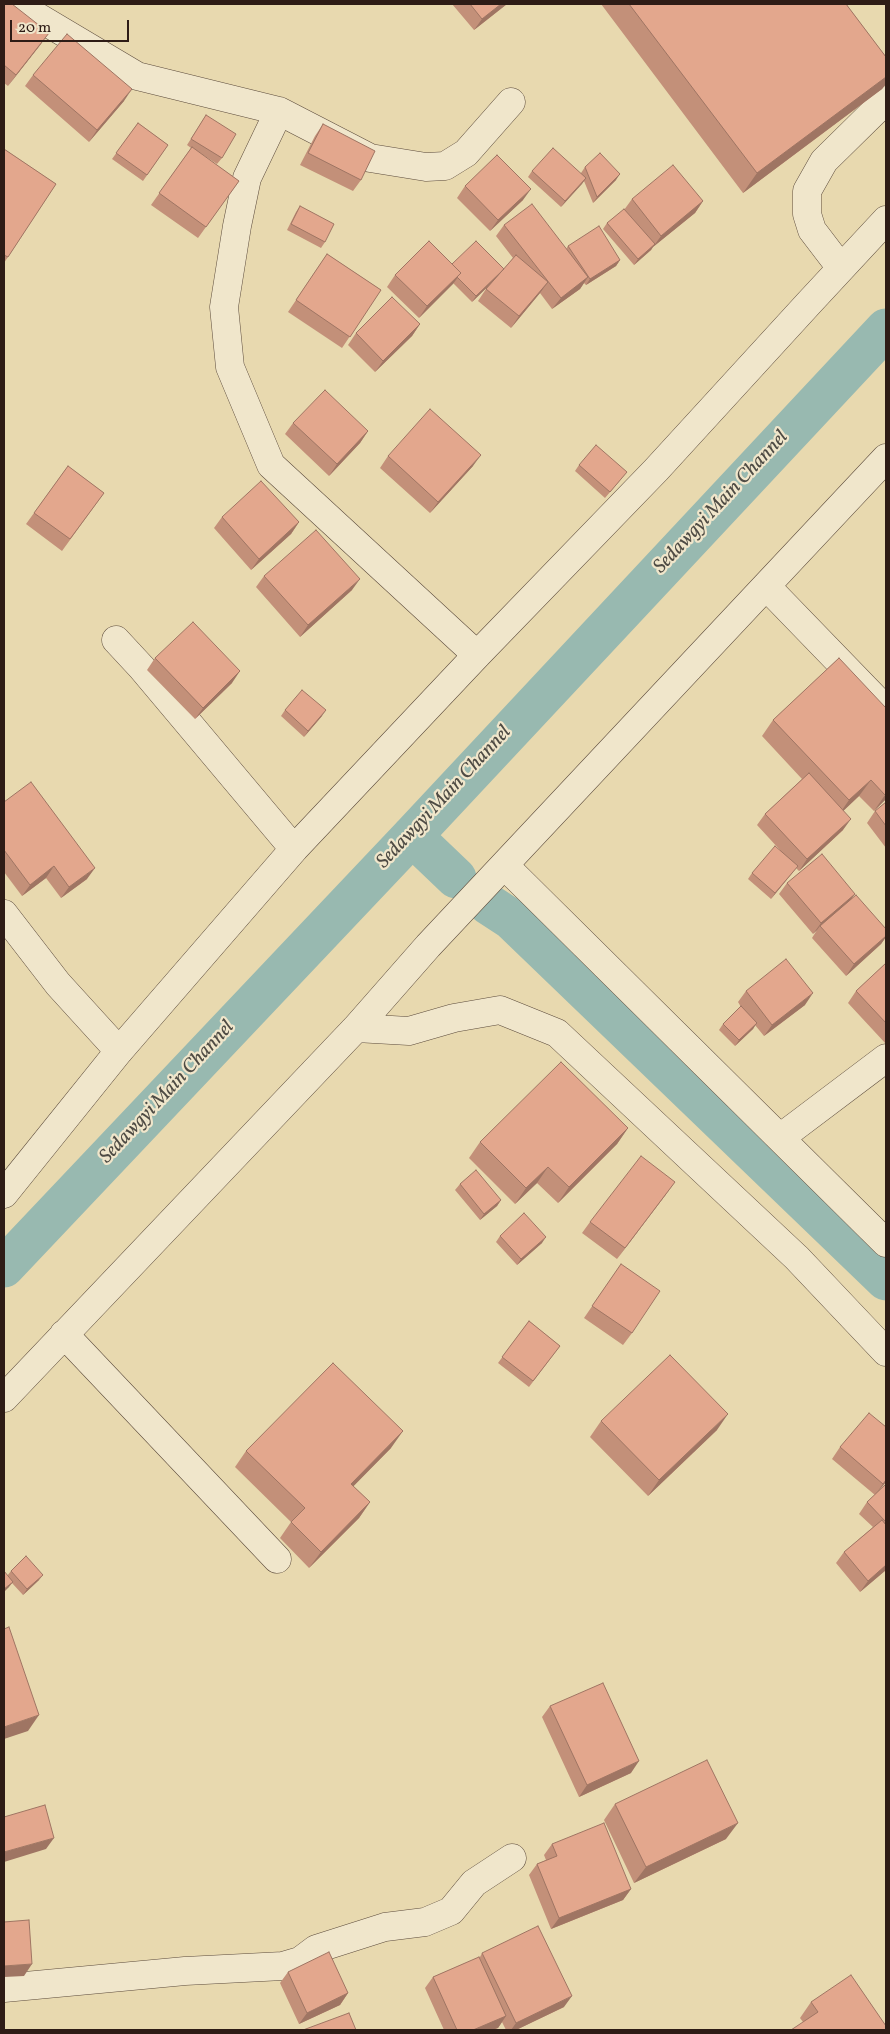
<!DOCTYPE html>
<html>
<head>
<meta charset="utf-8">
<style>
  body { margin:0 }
  #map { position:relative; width:890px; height:2034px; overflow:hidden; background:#e8d9af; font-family:Vollkorn,serif }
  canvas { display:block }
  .frame { position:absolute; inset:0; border:5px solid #2e1c16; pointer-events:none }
  .scale { position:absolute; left:10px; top:20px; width:119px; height:22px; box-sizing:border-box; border:2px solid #2e1c16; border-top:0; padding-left:6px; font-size:15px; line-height:18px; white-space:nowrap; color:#2e1c16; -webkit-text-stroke:4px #f0e6cb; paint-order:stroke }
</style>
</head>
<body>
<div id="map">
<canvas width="890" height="2034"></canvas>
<div class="frame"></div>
<div class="scale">20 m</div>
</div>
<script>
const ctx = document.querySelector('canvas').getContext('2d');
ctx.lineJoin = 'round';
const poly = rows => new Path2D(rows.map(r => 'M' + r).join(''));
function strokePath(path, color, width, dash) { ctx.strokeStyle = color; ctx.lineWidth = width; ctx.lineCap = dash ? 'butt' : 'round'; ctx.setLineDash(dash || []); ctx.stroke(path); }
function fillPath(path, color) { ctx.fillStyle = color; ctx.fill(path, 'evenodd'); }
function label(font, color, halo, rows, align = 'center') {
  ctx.font = font + ' Vollkorn,serif'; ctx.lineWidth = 4.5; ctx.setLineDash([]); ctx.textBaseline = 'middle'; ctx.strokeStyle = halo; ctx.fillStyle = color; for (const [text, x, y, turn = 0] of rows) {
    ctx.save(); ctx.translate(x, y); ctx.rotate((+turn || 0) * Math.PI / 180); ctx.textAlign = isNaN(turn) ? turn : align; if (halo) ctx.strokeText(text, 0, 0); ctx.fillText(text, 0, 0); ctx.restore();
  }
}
const canal = poly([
  [412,836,456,878],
  [488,904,511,919,886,1280],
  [4,1267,412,836,886,329]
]);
const minor = poly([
  [16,4,137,76,279,111,370,158,426,167,445,166,466,153,511,102],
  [279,111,247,178,237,226,224,307,230,367,271,465,477,655],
  [841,268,812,230,807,214,807,191,824,161,886,100],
  [766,586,886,710],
  [116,640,142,668,294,849],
  [504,865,886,1243],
  [4,914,58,984,119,1051],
  [356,1028,409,1031,454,1018,500,1010,557,1033,797,1258,886,1352],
  [780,1138,886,1058],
  [4,1194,119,1051,294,849,477,655,656,470,808,304,886,220],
  [64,1334,277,1559],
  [4,1398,356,1028,428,946,886,458],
  [4,1988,185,1971,283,1966,300,1961,316,1949,385,1927,425,1922,451,1911,474,1883,512,1858]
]);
const wall = poly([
  [4,4,41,44,8,86,4,83],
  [452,4,507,4,474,30],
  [601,4,846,4,886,57,886,84,882,89,743,193],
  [33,75,124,101,89,142,25,86],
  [206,115,222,158,217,164,200,153,239,181,198,238,151,205,191,148,187,145],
  [138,123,168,145,143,181,112,159],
  [323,124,361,180,353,191,300,165,315,136],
  [4,149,56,184,4,263],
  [585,167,616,180,593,203,584,181,561,207,528,177,532,171,581,173],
  [465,186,523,200,490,231,457,198],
  [632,199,703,201,695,213,653,247,651,250,634,265,603,229,607,223,624,210],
  [300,206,325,242,321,248,287,230,296,212],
  [504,225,566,249,568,246,620,260,616,266,586,285,584,283,580,289,552,309,540,293,511,328,478,301,486,289,496,278,472,302,453,283,419,318,387,287,395,275,452,264,504,269,513,258,496,236],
  [327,254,381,290,342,348,288,312],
  [420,324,412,336,375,372,348,345,356,333],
  [293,423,368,431,360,443,329,476,285,434],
  [388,456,473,466,430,513,380,468],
  [579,465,627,472,605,498,575,471],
  [68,466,104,493,62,551,26,524],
  [222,517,299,522,291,534,251,570,214,528],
  [264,576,352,590,300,637,256,587],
  [155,658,232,683,195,719,147,670],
  [839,658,886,799,874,811,859,796,844,810,843,830,799,871,796,868,771,899,748,879,752,873,780,850,757,825,765,814,802,779,762,736,773,720],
  [285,710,322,716,304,737,281,716],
  [4,802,87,879,61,898,46,878,22,896,4,872],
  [886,802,886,848,867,823,875,811],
  [787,883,855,894,852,898,886,929,886,937,881,944,846,976,812,938,817,930,813,934,779,894],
  [886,963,886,1044,848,1003,856,991],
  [746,991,805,1005,764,1036,755,1025,753,1029,735,1046,719,1030,723,1024,741,1007,738,1002],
  [628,1128,617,1144,558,1203,537,1183,515,1204,469,1158,480,1142],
  [460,1184,501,1200,497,1206,480,1220,455,1190],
  [667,1193,617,1259,582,1233,590,1222],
  [500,1236,542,1243,517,1265,496,1242],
  [621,1264,632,1333,623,1345,584,1318],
  [529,1321,560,1346,529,1387,498,1363],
  [601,1421,717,1430,648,1496,590,1437],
  [886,1427,886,1482,876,1494,886,1484,886,1570,860,1592,836,1563,844,1552,873,1527,859,1514,867,1502,875,1495,832,1459,840,1447],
  [391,1448,353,1486,370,1502,359,1518,309,1568,280,1538,291,1522,235,1467,246,1451],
  [11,1571,39,1580,23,1595,12,1583,8,1588,7,1576],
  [550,1706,631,1773,579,1797,542,1717],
  [615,1804,726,1839,634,1883,604,1820],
  [552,1844,631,1889,623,1900,551,1929,529,1875,537,1864,546,1860,544,1855],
  [482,1953,564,2007,516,2030,506,2030,502,2022,498,2028,492,2030,444,2030,425,1988,433,1977,480,1957],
  [288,1972,348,1993,340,2005,299,2024,280,1983],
  [811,2002,886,2026,803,2022,800,2018]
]);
const shadedWall = poly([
  [501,4,507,4,474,30,482,19],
  [49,33,41,44,8,86,16,75],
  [886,77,886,84,882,89,743,193,757,173],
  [132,89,124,101,89,142,97,130],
  [620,174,616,180,593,203,597,197],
  [586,178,582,184,561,207,565,201],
  [531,189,523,200,490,231,498,220],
  [703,201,695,213,653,247,661,236],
  [655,244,651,250,634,265,638,259],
  [620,260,616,266,586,285,590,279],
  [504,269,500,275,472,302,476,296],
  [461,273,453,284,419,318,427,306],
  [588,277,580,289,552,309,561,298],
  [548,282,540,293,511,328,519,316],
  [420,324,412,336,375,372,383,361],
  [368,431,360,443,329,476,337,464],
  [481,455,473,466,430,513,438,502],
  [299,522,291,534,251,570,259,559],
  [360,579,352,590,300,637,308,625],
  [240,671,232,683,195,719,203,708],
  [326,710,322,716,304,737,308,731],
  [871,780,859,796,838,816,849,800],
  [886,794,886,799,874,811,885,795],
  [851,819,843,830,799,871,807,859],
  [54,866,46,878,22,896,30,885],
  [798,866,794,871,771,899,775,893],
  [95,868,87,879,61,898,69,887],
  [855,894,847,905,820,926,817,930,813,934,821,923],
  [886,936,886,937,881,944,846,976,854,964],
  [813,993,805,1005,764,1036,772,1025],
  [757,1023,753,1029,735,1046,739,1040],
  [628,1128,617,1144,558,1203,569,1187],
  [548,1167,537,1183,515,1204,526,1188],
  [675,1182,667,1193,617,1259,625,1248],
  [501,1200,497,1206,480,1220,484,1214],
  [546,1237,542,1243,517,1265,521,1259],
  [728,1414,717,1430,648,1496,659,1480],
  [403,1431,391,1448,340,1500,351,1484],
  [886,1480,886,1482,875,1495,883,1484],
  [370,1502,359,1518,309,1568,321,1552],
  [886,1565,886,1570,860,1592,868,1581],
  [43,1575,39,1580,23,1595,27,1589],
  [13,1582,8,1588,4,1592,4,1589],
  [39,1715,28,1731,4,1739,4,1727],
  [639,1761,631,1773,579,1797,587,1785],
  [738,1823,726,1839,634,1883,646,1867],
  [54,1838,46,1849,4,1862,4,1852],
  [631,1889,623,1900,551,1929,559,1918],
  [32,1964,24,1976,4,1977,4,1966],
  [348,1993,340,2005,299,2024,307,2013],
  [572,1996,564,2007,516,2030,511,2030,516,2023],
  [506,2016,498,2028,492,2030,473,2030]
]);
const building = poly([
  [4,4,12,4,49,33,16,75,4,65,4,4],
  [470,4,501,4,482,19,470,4],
  [629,4,846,4,886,57,886,77,757,173,629,4],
  [67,34,132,89,97,130,33,75,67,34],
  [206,115,236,134,222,158,191,139,206,115],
  [138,123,168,145,147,175,116,153,138,123],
  [323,124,375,151,361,180,308,153,323,124],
  [192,147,239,181,206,227,159,193,192,147],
  [553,148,586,178,565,201,532,171,553,148],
  [4,149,56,184,8,257,4,255,4,149],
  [600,153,620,174,597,197,585,167,600,153],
  [497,155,531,189,498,220,465,186,497,155],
  [673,165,703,201,661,236,632,199,673,165],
  [532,204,588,277,561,298,504,225,532,204],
  [300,206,334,224,325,242,291,224,300,206],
  [624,209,655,244,638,259,607,223,624,209],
  [599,226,620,260,590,279,568,246,599,226],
  [429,241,461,273,427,306,395,275,429,241],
  [476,241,504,269,476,296,457,277,461,273,452,264,476,241],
  [327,254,381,290,350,337,296,300,327,254],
  [516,255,548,282,519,316,486,289,516,255],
  [392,297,420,324,383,361,356,333,392,297],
  [325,390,368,431,337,464,293,423,325,390],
  [430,409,481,455,438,502,388,456,430,409],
  [596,445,627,472,610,492,579,465,596,445],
  [68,466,104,493,70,539,34,513,68,466],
  [261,481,299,522,259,559,222,517,261,481],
  [316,530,360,579,308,625,264,576,316,530],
  [193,622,240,671,203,708,155,658,193,622],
  [839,658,886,708,886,794,885,795,871,780,849,800,773,720,839,658],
  [302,690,326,710,308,731,285,710,302,690],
  [809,773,851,819,807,859,765,814,809,773],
  [31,782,95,868,69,887,54,866,30,885,4,850,4,802,31,782],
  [886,802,886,826,875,811,886,802],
  [775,846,798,866,775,893,752,873,775,846],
  [822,854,855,894,821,923,787,883,822,854],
  [856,895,886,929,886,936,854,964,820,926,856,895],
  [786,959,813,993,772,1025,746,991,786,959],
  [886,963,886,1023,856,991,886,963],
  [741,1006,757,1023,739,1040,723,1024,741,1006],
  [561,1062,628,1128,569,1187,548,1167,526,1188,480,1142,561,1062],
  [641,1156,675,1182,625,1248,590,1222,641,1156],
  [476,1170,501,1200,484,1214,460,1184,476,1170],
  [524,1213,546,1237,521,1259,500,1236,524,1213],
  [621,1264,660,1291,632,1333,592,1306,621,1264],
  [529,1321,560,1346,533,1381,502,1357,529,1321],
  [670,1355,728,1414,659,1480,601,1421,670,1355],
  [333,1363,403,1431,351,1484,370,1502,321,1552,291,1522,305,1508,246,1451,333,1363],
  [869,1413,886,1427,886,1480,883,1484,840,1447,869,1413],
  [886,1484,886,1522,867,1502,886,1484],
  [882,1520,886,1525,886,1565,868,1581,844,1552,882,1520],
  [26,1556,43,1575,27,1589,11,1571,26,1556],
  [4,1571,13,1582,4,1589,4,1571],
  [9,1627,39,1715,4,1727,4,1629,9,1627],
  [603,1683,639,1761,587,1785,550,1706,603,1683],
  [707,1760,738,1823,646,1867,615,1804,707,1760],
  [45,1805,54,1838,4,1852,4,1817,45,1805],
  [604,1823,631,1889,559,1918,537,1864,557,1856,552,1844,604,1823],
  [29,1920,32,1964,4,1966,4,1922,29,1920],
  [538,1926,572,1996,516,2023,482,1953,538,1926],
  [329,1952,348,1993,307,2013,288,1972,329,1952],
  [479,1957,506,2016,473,2030,457,2030,433,1977,479,1957],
  [851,1975,886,2026,886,2030,791,2030,818,2012,811,2002,851,1975],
  [349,2013,356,2030,303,2030,349,2013]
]);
const waterNames = [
  ["Sedawgyi Main Channel",722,503,-47],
  ["Sedawgyi Main Channel",445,798,-47],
  ["Sedawgyi Main Channel",168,1093,-47]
];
strokePath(canal, '#98b9b0', 41);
strokePath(minor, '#5c4b3c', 29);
strokePath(minor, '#f0e6cb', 28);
fillPath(wall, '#c39079');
fillPath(shadedWall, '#9f7563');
fillPath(building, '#e3a78d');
strokePath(building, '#9f7563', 1);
label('italic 20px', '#4e4b44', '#f0e6cb', waterNames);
</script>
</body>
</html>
